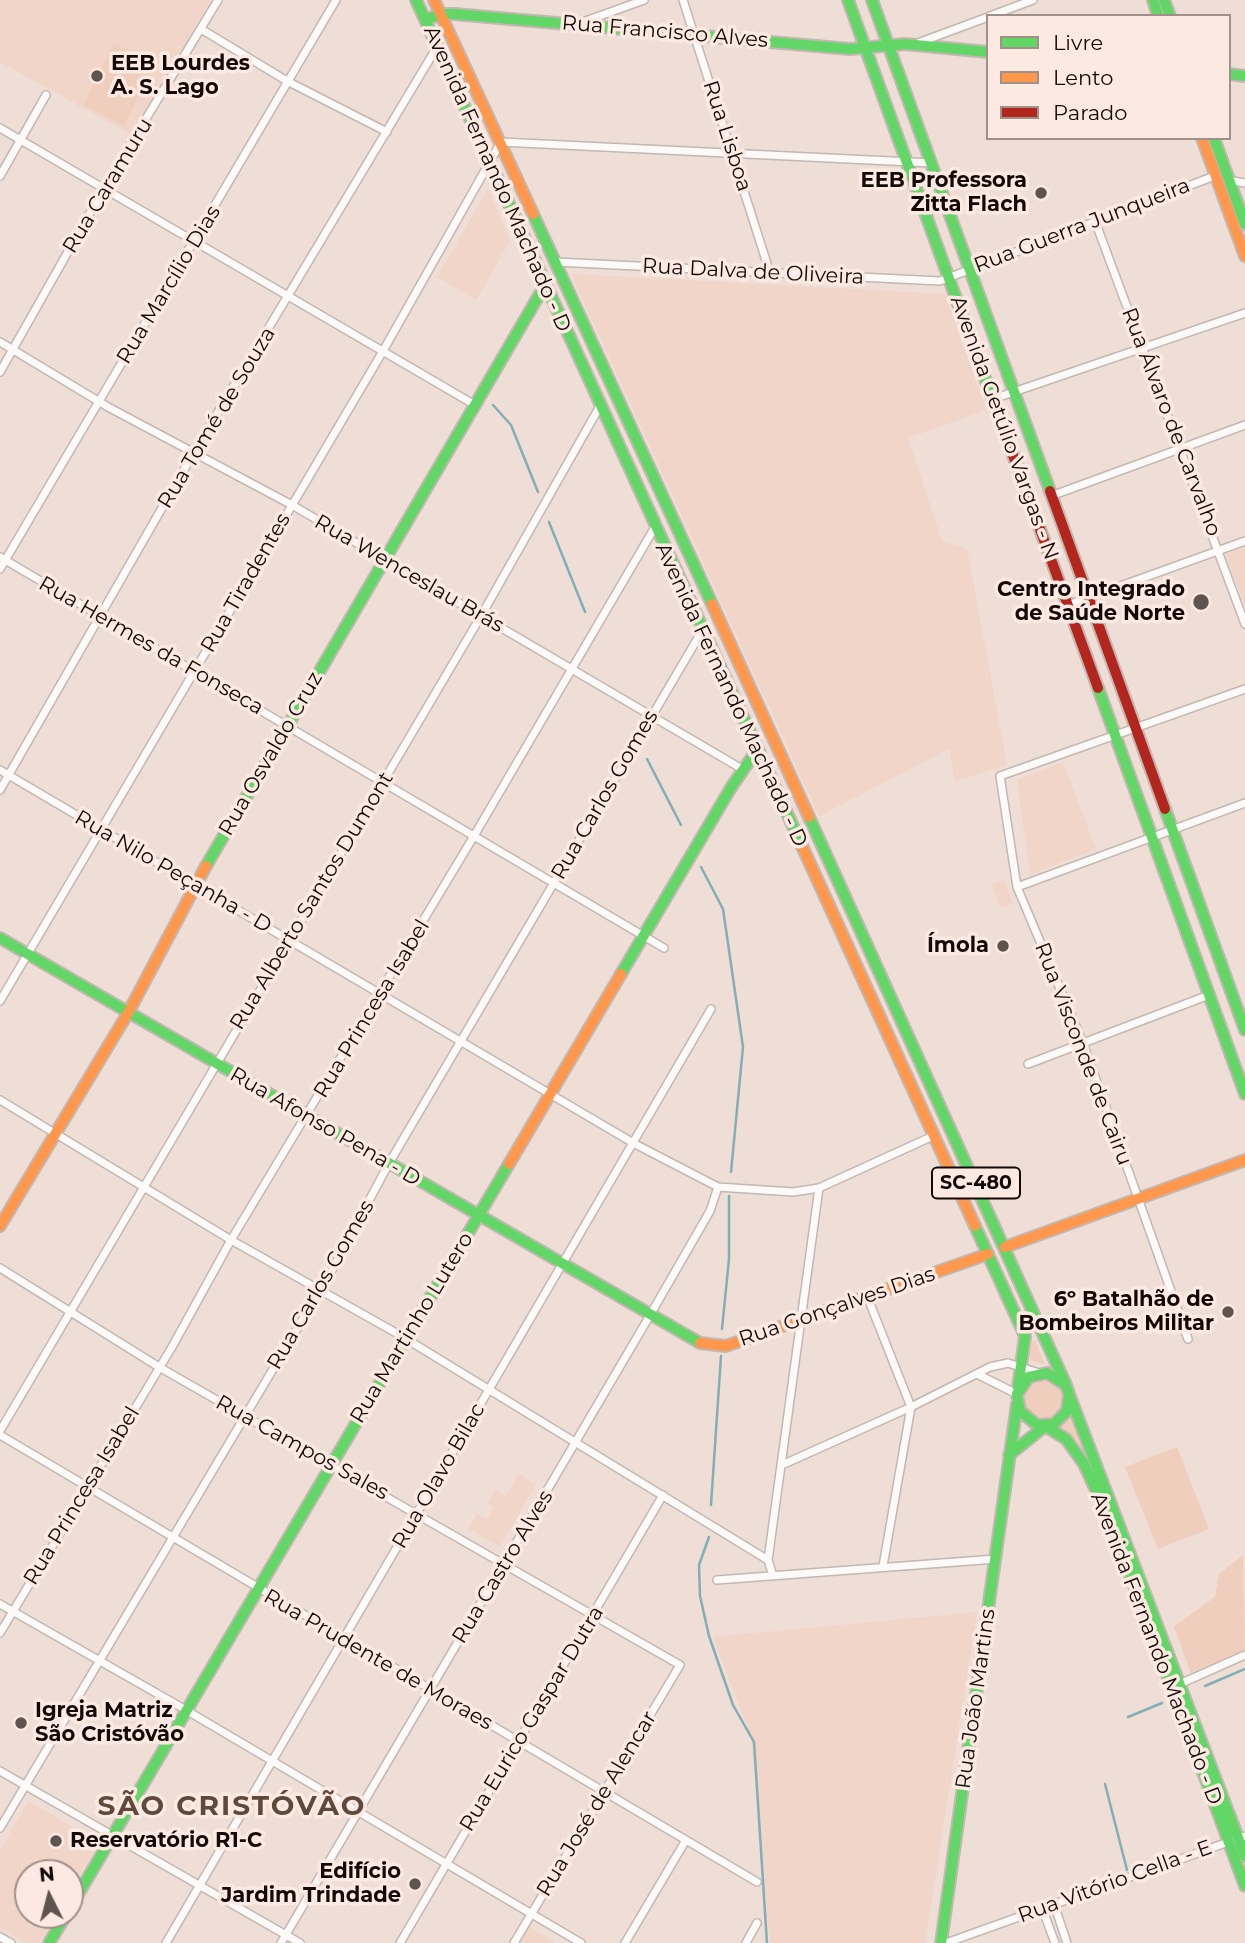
<!DOCTYPE html>
<html>
<head>
<meta charset="utf-8">
<style>
  body { margin:0 }
  #map { position:relative; width:1245px; height:1943px; overflow:hidden; background:#eeded6; font-family:Montserrat,sans-serif }
  canvas { display:block }
  .legend { position:absolute; left:986px; top:14px; width:245px; height:126px; box-sizing:border-box; background:#fceae2; border:2px solid #9f908a; margin:0; padding:9px 12px; list-style:none; font-size:21px; color:#130906 }
  .legend li { display:flex; align-items:center; gap:14px; height:35px }
  .legend b { width:35px; border:2px solid #9f908a }
  .north { position:absolute; left:14px; top:1859px; width:70px; height:70px; box-sizing:border-box; background:#fceae2; border:2px solid #9f908a; border-radius:50%; rotate:354deg; font-size:19px; font-weight:700; line-height:28px; text-align:center; color:#130906 }
  .north::after { content:''; display:block; margin:auto; width:24px; height:32px; background:#60544f; clip-path:polygon(50% 0,100% 100%,50% 72%,0 100%) }
</style>
</head>
<body>
<div id="map">
<canvas width="1245" height="1943"></canvas>
<ul class="legend">
<li><b style="height:9px;background:#63d668"></b>Livre</li>
<li><b style="height:9px;background:#ff974d"></b>Lento</li>
<li><b style="height:9px;background:#b3261e"></b>Parado</li>
</ul>
<div class="north">N</div>
</div>
<script>
const ctx = document.querySelector('canvas').getContext('2d');
ctx.lineJoin = 'round';
function fillPath(path, color) { ctx.fillStyle = color; ctx.fill(path, 'evenodd'); }
const poly = rows => new Path2D(rows.map(r => 'M' + r).join(''));
function strokePath(path, color, width, dash) { ctx.strokeStyle = color; ctx.lineWidth = width; ctx.lineCap = dash ? 'butt' : 'round'; ctx.setLineDash(dash || []); ctx.stroke(path); }
function label(font, color, halo, rows, align = 'center') {
  ctx.font = font + ' Montserrat,sans-serif'; ctx.lineWidth = 7; ctx.setLineDash([]); ctx.textBaseline = 'middle'; ctx.strokeStyle = halo; ctx.fillStyle = color; for (const [text, x, y, turn = 0] of rows) {
    ctx.save(); ctx.translate(x, y); ctx.rotate((+turn || 0) * Math.PI / 180); ctx.textAlign = isNaN(turn) ? turn : align; if (halo) ctx.strokeText(text, 0, 0); ctx.fillText(text, 0, 0); ctx.restore();
  }
}
const built = poly([
  [0,0,208,0,210,1,134,136,0,62],
  [488,189,510,241,476,300,437,277],
  [571,274,945,294,986,410,908,438,942,541,967,549,1007,765,955,781,949,749,819,816],
  [1245,547,1245,607,1226,554],
  [1063,762,1096,849,1030,875,1017,780],
  [1004,880,1013,904,1001,908,992,885],
  [519,1474,536,1485,500,1547,469,1529,477,1514,487,1519,494,1507,488,1503,495,1490,506,1496],
  [977,1612,925,1943,770,1943,751,1737,713,1637],
  [28,1801,99,1842,70,1892,70,1873,28,1873,28,1915,56,1915,40,1943,27,1943,0,1928,0,1850],
  [529,1927,556,1943,520,1943]
]);
const green = poly([
  [114,43,155,64,124,126,83,105],
  [1035,1340,1045,1365,1030,1360,1031,1342],
  '1023 1399a21 21 0 1 1 42 0a21 21 0 1 1-42 0Z',
  [1070,1415,1089,1456,1086,1457,1074,1439,1059,1427],
  [1177,1447,1209,1529,1158,1549,1125,1467],
  [1243,1555,1245,1652,1191,1674,1174,1626,1215,1597,1219,1574]
]);
const stream = poly([
  [493,405,511,425,538,492],
  [549,522,585,612],
  [647,759,681,825],
  [701,867,723,909,743,1047,731,1172],
  [722,1329,729,1259,729,1196],
  [711,1505,721,1356],
  [709,1537,699,1565,700,1596,709,1636,733,1705,754,1742,767,1943],
  [1205,1686,1245,1669],
  [1128,1717,1162,1703],
  [1105,1784,1127,1870]
]);
const street = poly([
  [683,0,770,273],
  [990,16,1033,0],
  [580,23,644,0],
  [201,29,287,81,387,132],
  [918,43,988,17],
  [0,128,475,405],
  [0,176,46,95],
  [1228,180,1245,183],
  [1095,221,1245,624],
  [556,262,940,281,1217,175],
  [0,342,108,407,292,505,742,769],
  [0,372,104,188,218,0],
  [993,399,1245,313],
  [1051,496,1245,425],
  [0,557,664,948],
  [0,569,336,0],
  [1068,605,1245,541],
  [0,770,635,1144,718,1187,793,1192,819,1188,933,1136],
  [0,790,193,454,437,47],
  [1017,887,1245,803],
  [0,1001,383,351,501,142,931,163],
  [1028,1064,1209,995],
  [0,1100,231,1240,398,1334,768,1560],
  [0,1268,159,1367,680,1665,514,1943],
  [867,1296,911,1407,883,1566],
  [1188,1339,1083,1043,1017,887,1000,776,1245,689],
  [977,1374,1017,1394],
  [0,1431,481,616,600,406],
  [0,1435,757,1882],
  [784,1464,911,1407,990,1367,1008,1363,1039,1373],
  [773,1576,768,1560,819,1188],
  [717,1580,996,1559],
  [0,1604,179,1706,581,1943],
  [0,1633,172,1347,231,1240,474,836,655,527],
  [1182,1683,1245,1655],
  [0,1771,300,1943],
  [0,1828,332,1270,388,1165,702,631],
  [1054,1904,1067,1943],
  [1042,1908,1055,1943],
  [0,1937,11,1943],
  [166,1943,711,1009],
  [281,1943,649,1317,710,1211,718,1187],
  [400,1943,663,1495],
  [625,1943,686,1840],
  [746,1943,757,1923],
  [946,1943,1245,1836]
]);
const fast = poly([
  [416,0,802,846],
  [848,0,1002,425],
  [872,0,1050,491],
  [1153,0,1158,16],
  [1164,0,1170,16],
  [425,20,441,14,454,14,850,49,905,44,988,52],
  [1229,74,1245,76],
  [1214,138,1245,224],
  [533,214,712,604],
  [1098,688,1245,1094],
  [1165,809,1245,1030],
  [809,817,1066,1385,1069,1394,1067,1411,1054,1424,1037,1425,1020,1411,1017,1394,1029,1377,1047,1373,1066,1385],
  [206,866,545,285],
  [0,938,700,1343],
  [621,974,732,786,757,750],
  [975,1226,1025,1336,1018,1388],
  [1069,1394,1245,1856],
  [1045,1426,1066,1439,1084,1464,1112,1525,1245,1886],
  [1009,1455,1045,1426],
  [70,1908,509,1164],
  [49,1943,66,1915],
  [941,1943,1017,1404]
]);
const slow = poly([
  [434,0,533,214],
  [1202,138,1245,256],
  [712,604,809,817],
  [802,846,975,1226],
  [509,1164,621,974],
  [0,1226,128,1013,206,866],
  [1005,1247,1245,1160],
  [700,1343,726,1346,988,1254]
]);
const jam = poly([
  [1002,425,1098,688],
  [1050,491,1165,809]
]);
const markers = [
  [97,76,7,"#60544f"],
  [1041,193,7,"#60544f"],
  [1201,602,9,"#60544f"],
  [1003,946,7,"#60544f"],
  [1228,1312,7,"#60544f"],
  [21,1723,7,"#60544f"],
  [56,1841,7,"#60544f"],
  [415,1884,7,"#60544f"]
];
const shields = [
  [976,1183,88]
];
const shieldNames = [
  ["SC-480",976,1183]
];
const streetNames = [
  ["Rua Francisco Alves",665,32,5],
  ["Rua Lisboa",727,136,72],
  ["Avenida Fernando Machado - D",497,179,66],
  ["Rua Caramuru",108,186,-59],
  ["Rua Guerra Junqueira",1082,226,-21],
  ["Rua Dalva de Oliveira",753,272,3],
  ["Rua Marcílio Dias",169,285,-59],
  ["Rua Tomé de Souza",217,418,-59],
  ["Rua Álvaro de Carvalho",1171,422,69],
  ["Avenida Getúlio Vargas - N",1004,428,70],
  ["Rua Wenceslau Brás",409,574,30],
  ["Rua Tiradentes",246,583,-60],
  ["Rua Hermes da Fonseca",151,646,30],
  ["Avenida Fernando Machado - D",731,695,65],
  ["Rua Osvaldo Cruz",271,754,-60],
  ["Rua Carlos Gomes",605,795,-60],
  ["Rua Nilo Peçanha - D",173,872,30],
  ["Rua Alberto Santos Dumont",312,901,-59],
  ["Rua Princesa Isabel",372,1009,-59],
  ["Rua Visconde de Cairu",1083,1054,69],
  ["Rua Afonso Pena - D",325,1127,30],
  ["Rua Carlos Gomes",321,1285,-60],
  ["Rua Gonçalves Dias",837,1307,-19],
  ["Rua Martinho Lutero",412,1328,-59],
  ["Rua Campos Sales",302,1448,29],
  ["Rua Olavo Bilac",439,1476,-60],
  ["Rua Princesa Isabel",82,1496,-59],
  ["Rua Castro Alves",503,1567,-59],
  ["Avenida Fernando Machado - D",1156,1649,69],
  ["Rua Prudente de Moraes",378,1660,30],
  ["Rua João Martins",976,1699,-82],
  ["Rua Eurico Gaspar Dutra",532,1719,-59],
  ["Rua José de Alencar",597,1804,-59],
  ["Rua Vitório Cella - E",1115,1882,-20]
];
const poiNames = [
  ["EEB Lourdes",111,64,"left"],
  ["A. S. Lago",111,88,"left"],
  ["EEB Professora",1027,181],
  ["Zitta Flach",1027,205],
  ["Centro Integrado",1185,590],
  ["de Saúde Norte",1185,614],
  ["Ímola",989,946],
  ["6º Batalhão de",1214,1300],
  ["Bombeiros Militar",1214,1324],
  ["Igreja Matriz",35,1711,"left"],
  ["São Cristóvão",35,1735,"left"],
  ["Reservatório R1-C",70,1841,"left"],
  ["Edifício",401,1872],
  ["Jardim Trindade",401,1896]
];
const districtNames = [
  ["SÃO CRISTÓVÃO",232,1807]
];
fillPath(built, '#f0d5c8');
fillPath(green, '#efcebd');
strokePath(stream, '#82aeb5', 2.5);
strokePath(street, '#c3b7b1', 10);
strokePath(fast, '#c3b7b1', 14);
strokePath(slow, '#c3b7b1', 14);
strokePath(jam, '#c3b7b1', 14);
strokePath(street, '#fcfaf9', 7);
strokePath(fast, '#63d668', 10);
strokePath(slow, '#ff974d', 10);
strokePath(jam, '#b3261e', 10);
for (const [x, y, r, color] of markers) { const dot = new Path2D(); dot.arc(x, y, r, 0, 2 * Math.PI); ctx.fillStyle = color; ctx.fill(dot); strokePath(dot, '#fceae2', 2.5); }
for (const [x, y, w] of shields) { const box = new Path2D(); box.roundRect(x - w / 2, y - 15.5, w, 31, 5); ctx.fillStyle = '#fceae2'; ctx.fill(box); strokePath(box, '#130906', 2); }
label('bold 19px', '#130906', null, shieldNames);
label('21px', '#130906', '#fceae2', streetNames);
label('bold 21px', '#130906', '#fceae2', poiNames, 'right');
ctx.letterSpacing = '2px';
label('bold 28px', '#60483c', '#fceae2', districtNames);
ctx.letterSpacing = '0px';
</script>
</body>
</html>
